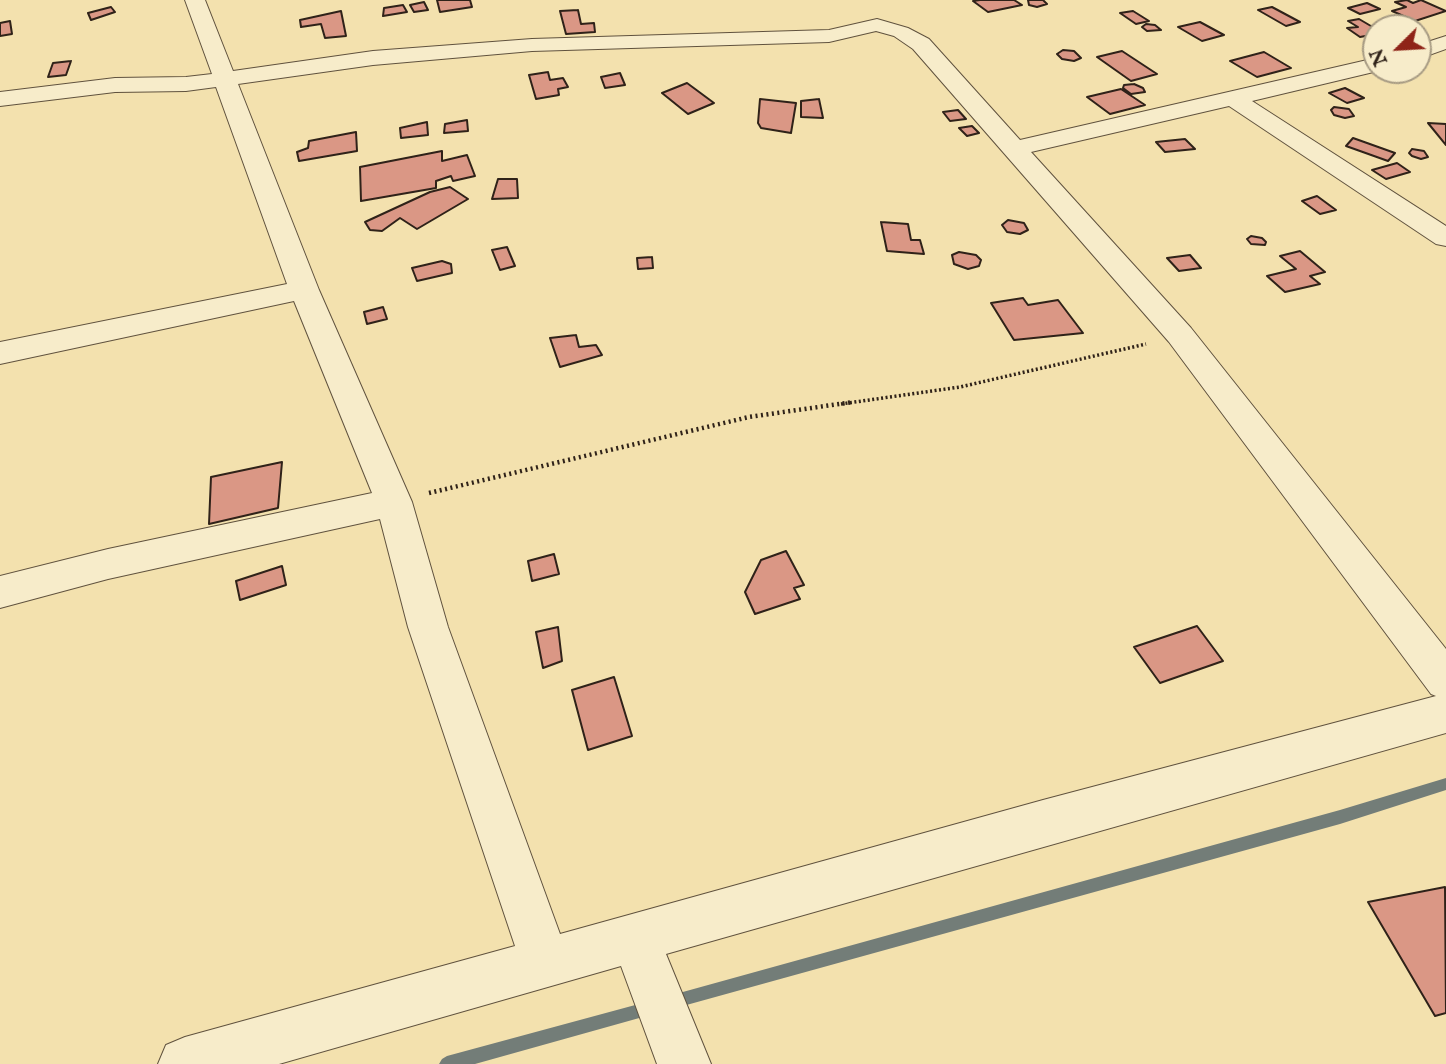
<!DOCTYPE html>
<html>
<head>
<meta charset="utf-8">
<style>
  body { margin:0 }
  #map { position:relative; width:1446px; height:1064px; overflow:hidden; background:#f3e1ae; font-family:"IM FELL English",serif }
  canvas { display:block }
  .north { position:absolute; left:1362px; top:14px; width:70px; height:70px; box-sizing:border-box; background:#f7ecca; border:2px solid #a79b83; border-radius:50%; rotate:246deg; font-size:19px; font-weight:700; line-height:28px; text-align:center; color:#2f2219 }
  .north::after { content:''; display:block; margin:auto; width:24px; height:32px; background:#8f2418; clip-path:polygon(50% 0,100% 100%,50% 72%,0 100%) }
</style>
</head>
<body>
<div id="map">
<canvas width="1446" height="1064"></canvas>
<div class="north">N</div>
</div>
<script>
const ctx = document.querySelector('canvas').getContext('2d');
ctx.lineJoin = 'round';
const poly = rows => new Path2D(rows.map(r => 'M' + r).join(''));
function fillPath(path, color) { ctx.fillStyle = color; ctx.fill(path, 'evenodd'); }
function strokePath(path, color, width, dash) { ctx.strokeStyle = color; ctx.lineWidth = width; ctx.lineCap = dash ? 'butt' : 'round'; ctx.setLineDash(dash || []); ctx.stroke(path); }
const stream = poly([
  [1446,778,1446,790,1340,824,672,1009,667,1007,665,1002,667,997,672,995,1340,810,1446,778],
  [650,1001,655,1003,657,1008,655,1013,650,1015,475,1064,439,1064,442,1059,447,1056,650,1001]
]);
const building = poly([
  [437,0,470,0,472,7,440,12,437,0],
  [980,0,1014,0,1022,5,988,12,973,1,980,0],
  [1028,0,1043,0,1047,4,1037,7,1029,5,1028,0],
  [1407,0,1413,3,1421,0,1446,11,1415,21,1392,11,1406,7,1395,2,1407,0],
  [424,2,428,10,414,12,410,5,424,2],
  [1367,3,1380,9,1360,14,1348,8,1367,3],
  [403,5,407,12,383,16,384,8,403,5],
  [111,7,115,12,91,20,88,13,111,7],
  [1272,7,1300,22,1286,26,1258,10,1272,7],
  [578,10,581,24,594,23,595,32,566,34,560,11,578,10],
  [341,11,346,36,325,38,321,24,301,27,300,20,341,11],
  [1133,11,1149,21,1136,24,1120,13,1133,11],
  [1359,19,1376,29,1376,34,1360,37,1347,28,1358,27,1348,21,1359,19],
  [10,21,12,34,0,36,0,23,10,21],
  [1200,22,1224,35,1202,41,1178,27,1200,22],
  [1146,24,1155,25,1161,30,1147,31,1142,27,1146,24],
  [1063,50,1074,51,1081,58,1074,61,1062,59,1057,54,1063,50],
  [1122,51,1157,74,1131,81,1097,57,1122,51],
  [1264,52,1291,68,1257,77,1230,61,1264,52],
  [71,61,66,75,48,77,53,63,71,61],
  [548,72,550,80,563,78,568,87,558,89,559,95,536,99,529,75,548,72],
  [620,73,625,85,605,88,601,77,620,73],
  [687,83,714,103,688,114,662,93,687,83],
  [1134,84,1143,88,1145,92,1131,94,1123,88,1124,85,1134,84],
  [1345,88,1364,98,1347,103,1329,93,1345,88],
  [1121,89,1145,105,1110,114,1087,97,1121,89],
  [760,99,796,103,791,133,761,128,758,123,760,99],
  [819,99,823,118,801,117,801,101,819,99],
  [1334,107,1349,109,1354,116,1345,118,1334,115,1331,110,1334,107],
  [958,110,966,119,950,121,943,112,958,110],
  [467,120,468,131,444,133,445,124,467,120],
  [427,122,428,135,401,138,400,128,427,122],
  [1428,123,1446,124,1446,145,1428,123],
  [972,126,979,133,967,136,959,128,972,126],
  [356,132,357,151,299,161,297,152,308,148,309,141,356,132],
  [1353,138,1395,153,1388,161,1346,146,1353,138],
  [1185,139,1195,149,1165,152,1156,142,1185,139],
  [1412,149,1424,151,1428,157,1421,159,1412,156,1409,153,1412,149],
  [442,151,442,161,467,155,475,176,453,181,451,176,436,181,436,188,361,201,360,167,442,151],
  [1397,163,1410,172,1386,179,1372,170,1397,163],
  [498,179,517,179,518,198,492,199,498,179],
  [450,187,468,199,417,229,400,218,382,231,370,230,365,222,430,192,450,187],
  [1317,196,1336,210,1320,214,1302,201,1317,196],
  [1008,220,1024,223,1028,230,1020,234,1007,232,1002,225,1008,220],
  [881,222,908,224,911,240,920,240,924,254,887,251,881,222],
  [1251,236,1262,238,1266,242,1265,245,1251,244,1247,239,1251,236],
  [507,247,515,266,500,270,492,250,507,247],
  [1300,251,1325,272,1310,276,1320,284,1285,292,1267,276,1296,269,1280,256,1300,251],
  [959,252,976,255,981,260,979,266,968,269,954,264,952,255,959,252],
  [1190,255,1201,268,1179,271,1167,258,1190,255],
  [652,257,653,268,638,269,637,258,652,257],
  [442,261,451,264,452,273,417,281,412,268,442,261],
  [1023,298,1028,305,1058,300,1083,333,1014,340,991,303,1023,298],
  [383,307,387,319,367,324,364,312,383,307],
  [576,335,579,347,596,345,602,355,560,367,550,338,576,335],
  [282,462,278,508,209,524,211,477,282,462],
  [786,551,804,585,794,588,800,599,755,614,745,592,761,560,786,551],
  [554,554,559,574,532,581,528,561,554,554],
  [282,566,286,585,240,600,236,581,282,566],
  [1197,626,1223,661,1160,683,1134,647,1197,626],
  [558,627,562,661,543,668,536,632,558,627],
  [614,677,632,736,588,750,572,690,614,677],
  [1445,887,1446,1013,1435,1016,1368,902,1445,887]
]);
const pathFar1 = poly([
  [841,404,960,387,1146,344]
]);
const path = poly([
  [429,493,749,417,853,402]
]);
const street = poly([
  [185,0,205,0,233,71,373,51,532,39,829,30,877,19,908,28,929,39,1020,140,1376,58,1376,70,1382,70,1252,101,1446,226,1446,246,1436,244,1229,106,1031,152,1191,328,1446,649,1446,733,666,954,711,1064,657,1064,621,966,279,1064,158,1064,166,1045,185,1037,515,946,408,627,380,519,108,579,0,608,0,576,108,549,372,493,294,301,0,364,0,342,287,284,216,87,186,91,115,92,0,106,0,92,115,78,186,77,212,74,185,0],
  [876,31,894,36,913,49,1169,342,1431,694,1436,696,1043,800,560,934,448,627,412,502,319,290,238,84,373,65,532,51,829,42,876,31],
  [1446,36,1446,49,1418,59,1418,45,1446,36]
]);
fillPath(stream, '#737d78');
fillPath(building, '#da9785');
strokePath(building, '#2f2219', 2);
strokePath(street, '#60523e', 2);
strokePath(pathFar1, '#2f2219', 3.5, [2, 2.5]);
strokePath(path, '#2f2219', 4.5, [2, 3.5]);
fillPath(street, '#f7ecca');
</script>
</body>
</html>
